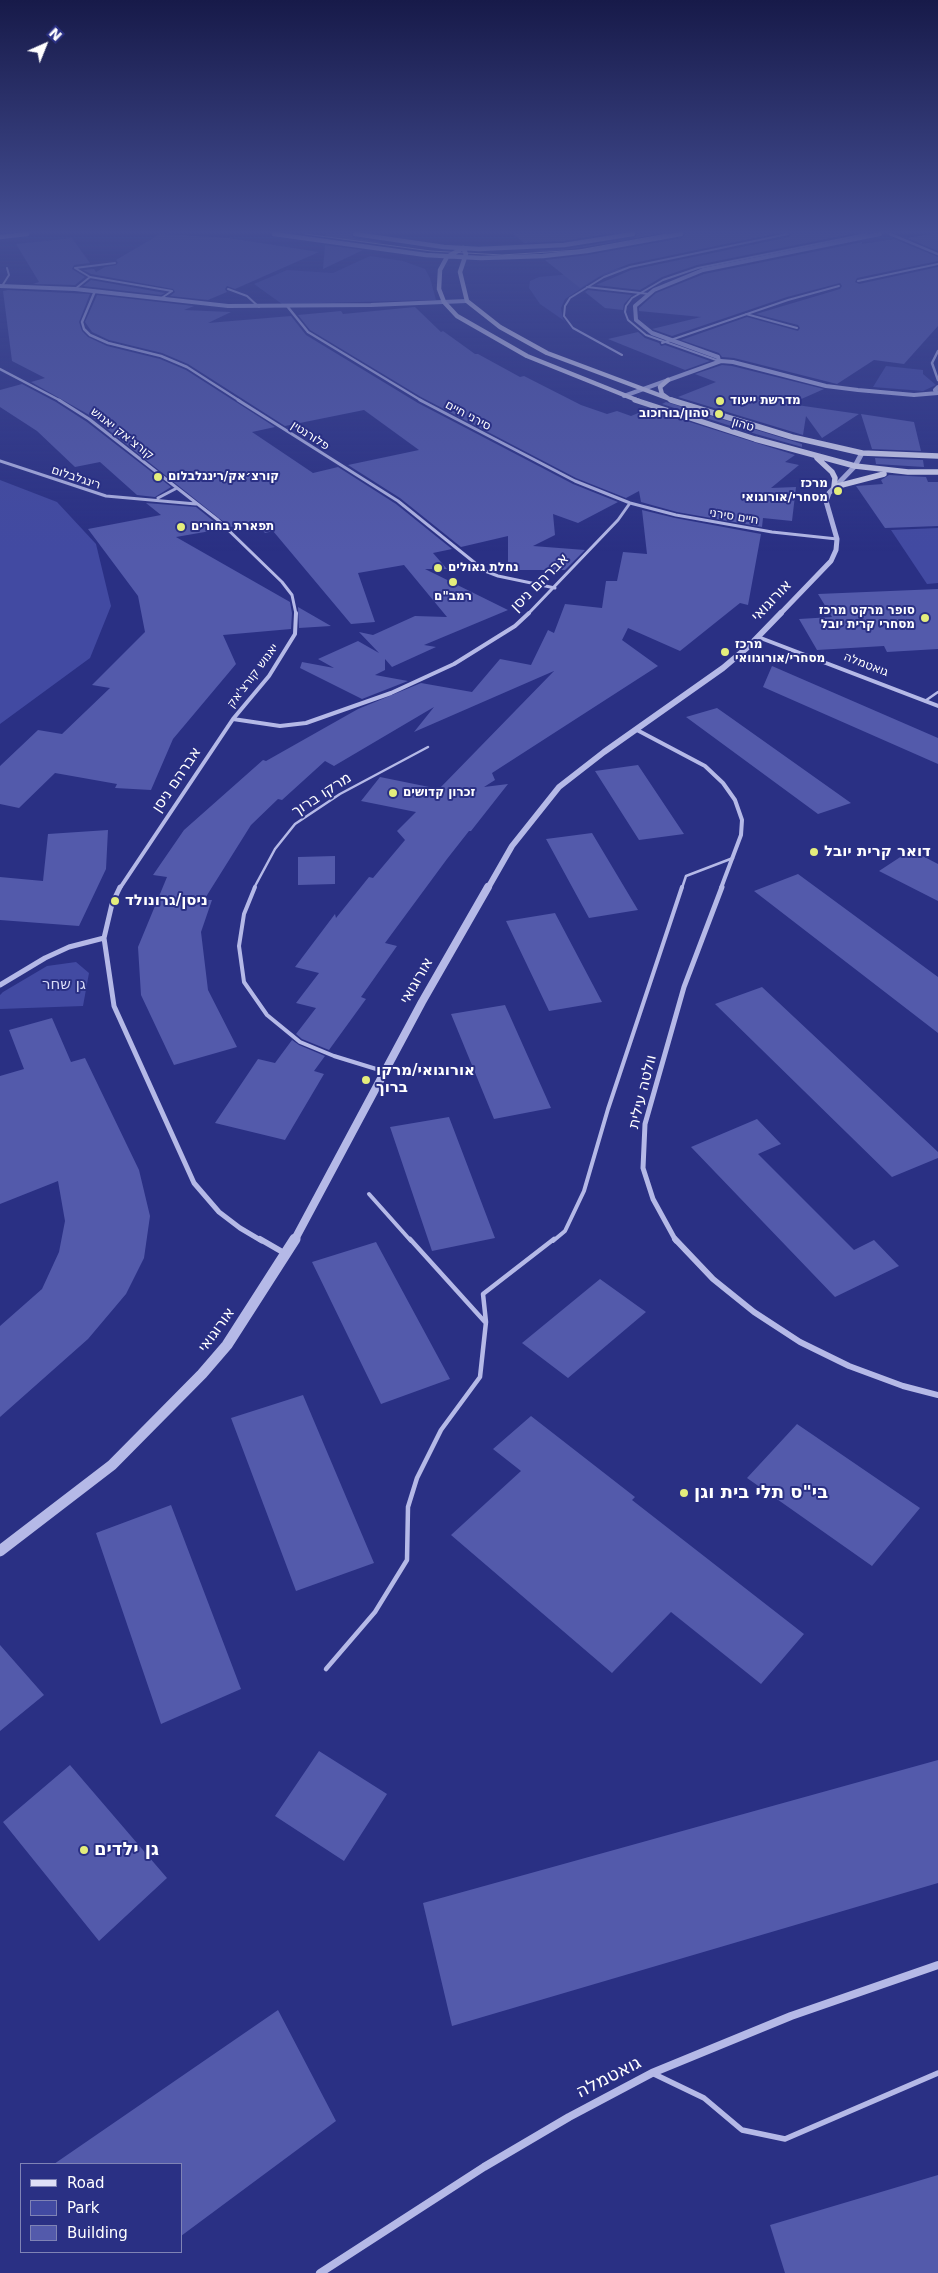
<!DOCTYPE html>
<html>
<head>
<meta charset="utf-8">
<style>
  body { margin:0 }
  #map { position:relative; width:938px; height:2273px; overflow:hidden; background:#2a3084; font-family:"DejaVu Sans",sans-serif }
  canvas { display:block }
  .legend { position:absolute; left:20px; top:2163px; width:162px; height:90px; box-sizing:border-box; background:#2a3084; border:1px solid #7f83b5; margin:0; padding:6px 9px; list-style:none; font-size:15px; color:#fff }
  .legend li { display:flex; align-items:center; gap:10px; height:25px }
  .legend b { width:25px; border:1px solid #7f83b5 }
  .north { position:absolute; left:20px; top:20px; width:50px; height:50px; -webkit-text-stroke:4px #2a3084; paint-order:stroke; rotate:44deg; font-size:14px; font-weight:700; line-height:20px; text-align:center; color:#fff }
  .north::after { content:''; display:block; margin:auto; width:18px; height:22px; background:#fff; clip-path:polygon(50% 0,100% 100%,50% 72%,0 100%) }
</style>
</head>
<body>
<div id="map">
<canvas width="938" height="2273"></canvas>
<ul class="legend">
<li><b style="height:6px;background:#dedff7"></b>Road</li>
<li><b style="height:14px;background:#424aa2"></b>Park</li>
<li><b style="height:14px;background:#535aab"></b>Building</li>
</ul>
<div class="north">N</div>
</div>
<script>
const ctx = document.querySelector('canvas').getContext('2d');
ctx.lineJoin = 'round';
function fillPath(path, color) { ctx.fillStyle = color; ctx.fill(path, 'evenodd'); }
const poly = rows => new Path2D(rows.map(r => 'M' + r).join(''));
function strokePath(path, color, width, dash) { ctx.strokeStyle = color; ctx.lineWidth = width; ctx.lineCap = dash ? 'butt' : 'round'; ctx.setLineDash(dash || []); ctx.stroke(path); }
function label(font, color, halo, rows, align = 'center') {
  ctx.font = font + ' "DejaVu Sans","Noto Sans Hebrew",sans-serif'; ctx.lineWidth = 4; ctx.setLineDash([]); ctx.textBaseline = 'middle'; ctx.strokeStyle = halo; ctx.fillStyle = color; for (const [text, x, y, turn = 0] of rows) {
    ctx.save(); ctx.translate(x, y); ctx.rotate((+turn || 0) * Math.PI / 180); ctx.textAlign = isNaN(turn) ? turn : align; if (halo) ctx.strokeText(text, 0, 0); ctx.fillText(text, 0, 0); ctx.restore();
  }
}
const green = poly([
  [370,256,403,261,425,269,430,278,436,300,282,304,254,284,287,270,333,273],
  [628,267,599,277,565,299,561,308,563,319,566,322,540,304,529,288,530,281,539,277,604,271],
  [886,366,923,370,923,374,936,385,923,391,873,387],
  [0,480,57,502,96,544,111,606,90,658,0,724],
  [938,528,938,583,927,584,891,530],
  [76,962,89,973,83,1006,0,1009,0,995,3,992,47,966]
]);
const building = poly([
  [160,234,229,238,319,252,235,289,227,286,225,289,227,292,208,300,170,296,175,292,173,289,91,274,83,270,94,269,96,272,105,267,116,265,118,263,116,260],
  [326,234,351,234,354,238,381,242,376,244,325,237],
  [513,234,606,234,564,241,524,243],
  [637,234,658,234,586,247,543,252,533,251,565,249,634,238],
  [685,234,774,234,629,264,603,274,580,288,545,260,588,255,682,238],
  [791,234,851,234,697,265,662,277,640,290,596,285,631,270,789,237],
  [932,234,938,234,938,251,907,238],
  [72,238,90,263,74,265,72,269,85,277,75,285,33,284,39,282,16,244],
  [894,239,938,257,938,261,857,278,855,282,859,284,938,267,938,326,904,364,874,360,837,384,734,358,722,357,719,353,681,340,747,317,798,331,800,328,798,325,756,314,840,289,842,286,840,283,787,297,672,336,652,329,701,317,639,311,639,308,656,293,704,274,862,242,862,244],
  [325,245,363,250,323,269],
  [91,280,165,293,161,295,83,286],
  [8,290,90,294,79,322,82,331,88,337,107,346,160,359,186,370,275,427,252,432,313,473,338,467,396,504,452,549,433,553,447,569,425,569,508,610,424,645,436,647,392,667,385,659,385,670,375,675,408,681,362,699,300,668,302,662,334,668,318,659,358,641,379,653,359,632,373,635,415,616,447,617,404,565,358,573,375,622,351,624,273,531,265,533,255,522,230,527,91,416,31,382,45,378,12,361,3,291],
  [588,290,632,295,624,304,623,310,605,308,585,292],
  [97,295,194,306,184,310,231,312,208,323,291,316,306,335,418,403,573,484,618,502,578,523,553,514,555,535,533,546,585,550,565,570,508,570,508,536,461,547,400,498,348,465,419,450,364,410,285,426,188,364,162,353,109,340,92,332,85,322],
  [415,307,441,332,443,331,475,354,478,354,520,377,524,376,581,405,607,414,617,411,631,416,648,409,795,455,785,462,799,465,771,488,796,487,792,521,763,518,762,527,677,512,641,502,639,491,626,498,576,478,421,397,310,330,298,315,341,311,343,314],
  [638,332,645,338,659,343,661,346,665,345,710,361,685,370,608,339],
  [722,365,732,366,824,389,790,404,859,414,822,438,806,416,803,435,678,397,716,382,695,374],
  [22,384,56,402,87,422,171,487,155,497,137,495,100,462,75,467,37,431,0,407,0,390],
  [666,402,802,444,802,447,756,434,662,404],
  [861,414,914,422,921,451,872,449],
  [875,458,923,460,924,467,876,464],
  [889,475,926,477,928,482,938,482,938,526,885,528,856,486,883,484,881,480],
  [146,503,196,507,216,523,222,529,176,537,290,602,292,613,291,629,223,635,236,664,173,739,151,790,115,788,117,784,55,773,19,808,0,804,0,766,38,730,62,734,110,688,92,685,145,632,138,596,88,529,161,515],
  [642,510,675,518,761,534,748,605,740,603,680,651,628,628,622,640,658,666,492,773,495,780,484,787,508,784,471,831,469,831,447,859,385,943,397,946,361,997,366,999,329,1050,302,1039,296,1034,316,1008,296,1003,319,973,295,967,335,914,336,918,369,877,373,878,405,840,397,831,416,812,361,801,380,777,439,789,554,671,414,732,434,707,334,766,325,761,282,800,278,799,251,825,204,900,212,900,201,932,208,990,237,1047,174,1065,141,995,138,947,167,877,153,875,184,830,263,760,266,761,358,709,421,683,472,692,500,659,531,665,548,630,554,633,565,604,602,608,606,581,617,581,623,552,647,554],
  [938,589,938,649,887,652,884,646,817,650,799,619,832,617,818,594],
  [298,607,331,626,299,628],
  [772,666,938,738,938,764,763,687],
  [717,708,727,715,851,803,818,814,686,717],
  [638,765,684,834,639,840,595,771],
  [108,830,106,869,79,926,0,920,0,877,43,881,48,834],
  [592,833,638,910,589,918,546,839],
  [911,850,938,864,938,901,879,871],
  [335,856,335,884,298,885,298,857],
  [798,874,938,977,938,1033,754,891],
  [555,913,602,1002,549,1011,506,921],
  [762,987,938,1152,938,1158,892,1177,715,1004],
  [505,1005,551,1108,494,1119,451,1014],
  [52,1018,71,1062,85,1058,139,1170,150,1216,144,1258,126,1294,88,1339,0,1417,0,1326,42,1289,59,1252,65,1221,58,1181,0,1204,0,1076,24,1069,9,1030],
  [292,1040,299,1045,325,1056,314,1071,324,1074,285,1140,215,1123,258,1059,275,1063],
  [449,1117,495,1238,432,1251,390,1127],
  [757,1119,781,1144,758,1154,854,1250,874,1240,899,1266,835,1297,691,1147],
  [376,1242,450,1379,381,1404,312,1262],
  [600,1279,646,1312,568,1378,522,1343],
  [303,1395,374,1563,296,1591,231,1418],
  [531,1416,635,1497,632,1500,804,1634,761,1684,671,1612,612,1673,451,1535,521,1471,493,1449],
  [797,1424,920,1508,872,1566,747,1478],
  [171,1505,241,1689,161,1724,96,1533],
  [0,1645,44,1695,0,1731],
  [319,1751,387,1794,344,1861,275,1816],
  [938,1760,938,1883,452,2026,423,1903],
  [70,1765,167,1878,99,1941,3,1822],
  [278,2010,336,2121,181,2236,181,2164,54,2164],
  [938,2175,938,2273,785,2273,770,2225]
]);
const serviceFar4 = poly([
  [115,263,75,268,90,277,172,291,160,299],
  [858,281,938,264],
  [2,286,9,275,7,268],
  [587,287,649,294],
  [75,289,90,277],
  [228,289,247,296,259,307],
  [746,314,797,328],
  [662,343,788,300,839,286],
  [622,355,573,328,564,316,565,306,570,298,604,277,630,267,788,234],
  [719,361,646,335,628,320,625,312,626,306,632,298,663,280,698,268,866,234]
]);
const serviceFar3 = poly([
  [925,701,938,692],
  [254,888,275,849,295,824,340,794,428,747],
  [682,888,686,876,733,858]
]);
const serviceFar2 = poly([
  [255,887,244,914,239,946,244,982,267,1015,300,1042,334,1056,386,1072],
  [369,1194,411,1241],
  [553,1241,565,1231,584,1191,608,1109,682,887]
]);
const serviceFar1 = poly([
  [410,1239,485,1322],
  [326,1669,375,1612,407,1560,408,1507,417,1478,441,1430,480,1377,486,1322,483,1294,554,1239]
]);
const service = poly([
  [652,2073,704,2098,742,2130,785,2139,938,2073]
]);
const minorFar5 = poly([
  [890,234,938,254],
  [95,291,82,322,84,329,90,335,108,343,161,356,187,367,240,401],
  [287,306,308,332,422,401],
  [938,351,932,363,938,380],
  [0,369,61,401]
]);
const minorFar4 = poly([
  [59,400,89,419,218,520,282,582,292,595,296,614],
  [238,400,398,501,485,571,498,576,555,588],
  [420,400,575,481,630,503,676,515,772,532,837,539],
  [0,461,106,496,196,504],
  [158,498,177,488],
  [528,614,618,520,630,503]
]);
const minorFar3 = poly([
  [758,637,938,706],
  [233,719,280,726,306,723,391,693,454,664,515,626,529,613],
  [637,730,705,766,723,783,735,800,742,820,741,835,721,888],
  [120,888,233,719,269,676,295,634,296,613]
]);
const minorFar2 = poly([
  [120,887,112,904,104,938,114,1006,194,1183,219,1212,240,1228,262,1241],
  [0,985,45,958,69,947,104,938],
  [676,1241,653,1199,643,1168,645,1124,684,987,722,887]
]);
const minorFar1 = poly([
  [260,1239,286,1254],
  [675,1239,713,1279,754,1312,800,1342,849,1366,903,1386,938,1395]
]);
const minor = poly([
  [320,2273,484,2167,569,2117,652,2073,791,2016,938,1965]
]);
const tertiaryFar4 = poly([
  [0,286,75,289,228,306,371,305,467,301],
  [719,361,718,357,652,333,636,320,635,306,654,290,703,270,880,234],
  [624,396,721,361,733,362,826,386,858,390,914,395,938,393,935,390,938,387]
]);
const tertiaryFar3 = poly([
  [780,614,831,561,836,550,837,539,826,501,829,493,855,466,862,453]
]);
const tertiaryFar2 = poly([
  [488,888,512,846,559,787,604,752,723,668,749,646,781,613]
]);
const tertiaryFar1 = poly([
  [294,1241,422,1002,488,887]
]);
const tertiary = poly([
  [0,1551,112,1465,202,1374,227,1345,295,1239]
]);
const secondaryFar1 = poly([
  [274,234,426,255,481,258,543,256,587,251,681,234],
  [355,234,444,247,479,249,564,245,633,234],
  [0,237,27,234],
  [463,248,447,257,440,270,439,289,444,302,457,316,527,356,639,401],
  [463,248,466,254,460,272,467,301,500,327,547,353,675,401],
  [668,380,660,387,662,394,669,399]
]);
const secondary = poly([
  [635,400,755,439,855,466,908,472,938,472],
  [671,400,792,437,862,453,938,456],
  [817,458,832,472,835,478,834,487,884,474]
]);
const tram = poly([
  [305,234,431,251,502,255,579,250,667,234]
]);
const markers = [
  [720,401,5,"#e4ed7c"],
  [719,414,5,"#e4ed7c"],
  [158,477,5,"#e4ed7c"],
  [838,491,5,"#e4ed7c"],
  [181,527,5,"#e4ed7c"],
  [438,568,5,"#e4ed7c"],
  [453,582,5,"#e4ed7c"],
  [925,618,5,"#e4ed7c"],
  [725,652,5,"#e4ed7c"],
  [393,793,5,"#e4ed7c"],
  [814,852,5,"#e4ed7c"],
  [115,901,5,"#e4ed7c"],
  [366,1080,5,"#e4ed7c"],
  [684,1493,5,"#e4ed7c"],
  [84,1850,5,"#e4ed7c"]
];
const farPoinames = [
  ["מדרשת ייעוד",730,401],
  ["טהון/בורוכוב",709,414,"right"],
  ["קורצ׳אק/רינגלבלום",168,477],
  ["מרכז",828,484,"right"],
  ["מסחרי/אורוגואי",828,498,"right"],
  ["תפארת בחורים",191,527],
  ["נחלת גאולים",448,568],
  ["רמב\"ם",453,597,"center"],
  ["סופר מרקט מרכז",915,611,"right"],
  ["מסחרי קרית יובל",915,625,"right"],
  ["מרכז",735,645],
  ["מסחרי/אורוגוואי",735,659],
  ["זכרון קדושים",403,793]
];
const farStreetnames = [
  ["סירני חיים",468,416,28],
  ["טהון",743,425,17],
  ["קורצ'אק יאנוש",122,434,38],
  ["פלורנטין",310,436,33],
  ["רינגלבלום",76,478,18],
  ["חיים סירני",734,517,9],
  ["גואטמלה",866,665,21],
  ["יאנוש קורצ'אק",253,676,-53]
];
const streetNames = [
  ["אברהם ניסן",540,583,-45],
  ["אורוגואי",772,601,-46],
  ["אברהם ניסן",177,780,-56],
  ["מרקו ברוך",322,795,-33],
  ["אורוגואי",417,981,-60],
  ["וולטה עילית",643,1092,-76],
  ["אורוגואי",217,1330,-54]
];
const poiNames = [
  ["דואר קרית יובל",824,852],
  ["ניסן/גרונולד",125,901],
  ["אורוגואי/מרקו",376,1071],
  ["ברוך",376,1088]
];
const parkNames = [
  ["גן שחר",64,985]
];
const nearPoinames = [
  ["בי\"ס תלי בית וגן",694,1493],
  ["גן ילדים",94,1850]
];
const nearStreetnames = [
  ["גואטמלה",609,2078,-27]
];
fillPath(green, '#424aa2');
fillPath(building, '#535aab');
strokePath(serviceFar4, '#b5b9e7', 2);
strokePath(serviceFar3, '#b5b9e7', 2.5);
strokePath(serviceFar2, '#b5b9e7', 4);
strokePath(serviceFar1, '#b5b9e7', 4.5);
strokePath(service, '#b5b9e7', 5.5);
strokePath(minorFar5, '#b5b9e7', 2.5);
strokePath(minorFar4, '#b5b9e7', 3);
strokePath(minorFar3, '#b5b9e7', 4);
strokePath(minorFar2, '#b5b9e7', 5);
strokePath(minorFar1, '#b5b9e7', 6);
strokePath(minor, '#b5b9e7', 8);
strokePath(tertiaryFar4, '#b5b9e7', 4);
strokePath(tertiaryFar3, '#b5b9e7', 5);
strokePath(tertiaryFar2, '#b5b9e7', 6);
strokePath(tertiaryFar1, '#b5b9e7', 8);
strokePath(tertiary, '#b5b9e7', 11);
strokePath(secondaryFar1, '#dedff7', 4.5);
strokePath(secondary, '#dedff7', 5.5);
strokePath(tram, '#fff', 1);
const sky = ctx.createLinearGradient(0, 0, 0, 552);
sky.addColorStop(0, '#171a49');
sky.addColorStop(0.42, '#444e94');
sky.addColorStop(1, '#444e9400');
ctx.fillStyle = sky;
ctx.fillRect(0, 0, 938, 552);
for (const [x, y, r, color] of markers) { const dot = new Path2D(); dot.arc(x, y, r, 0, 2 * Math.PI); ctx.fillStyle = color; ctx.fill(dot); strokePath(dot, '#2a3084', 2); }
label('bold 12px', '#fff', '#2a3084', farPoinames, 'left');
label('12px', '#fff', '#2a3084', farStreetnames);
label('15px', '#fff', '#2a3084', streetNames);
label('bold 15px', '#fff', '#2a3084', poiNames, 'left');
label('15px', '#d8daf6', '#2a3084', parkNames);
label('bold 18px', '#fff', '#2a3084', nearPoinames, 'left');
label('18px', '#fff', '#2a3084', nearStreetnames);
</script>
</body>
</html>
